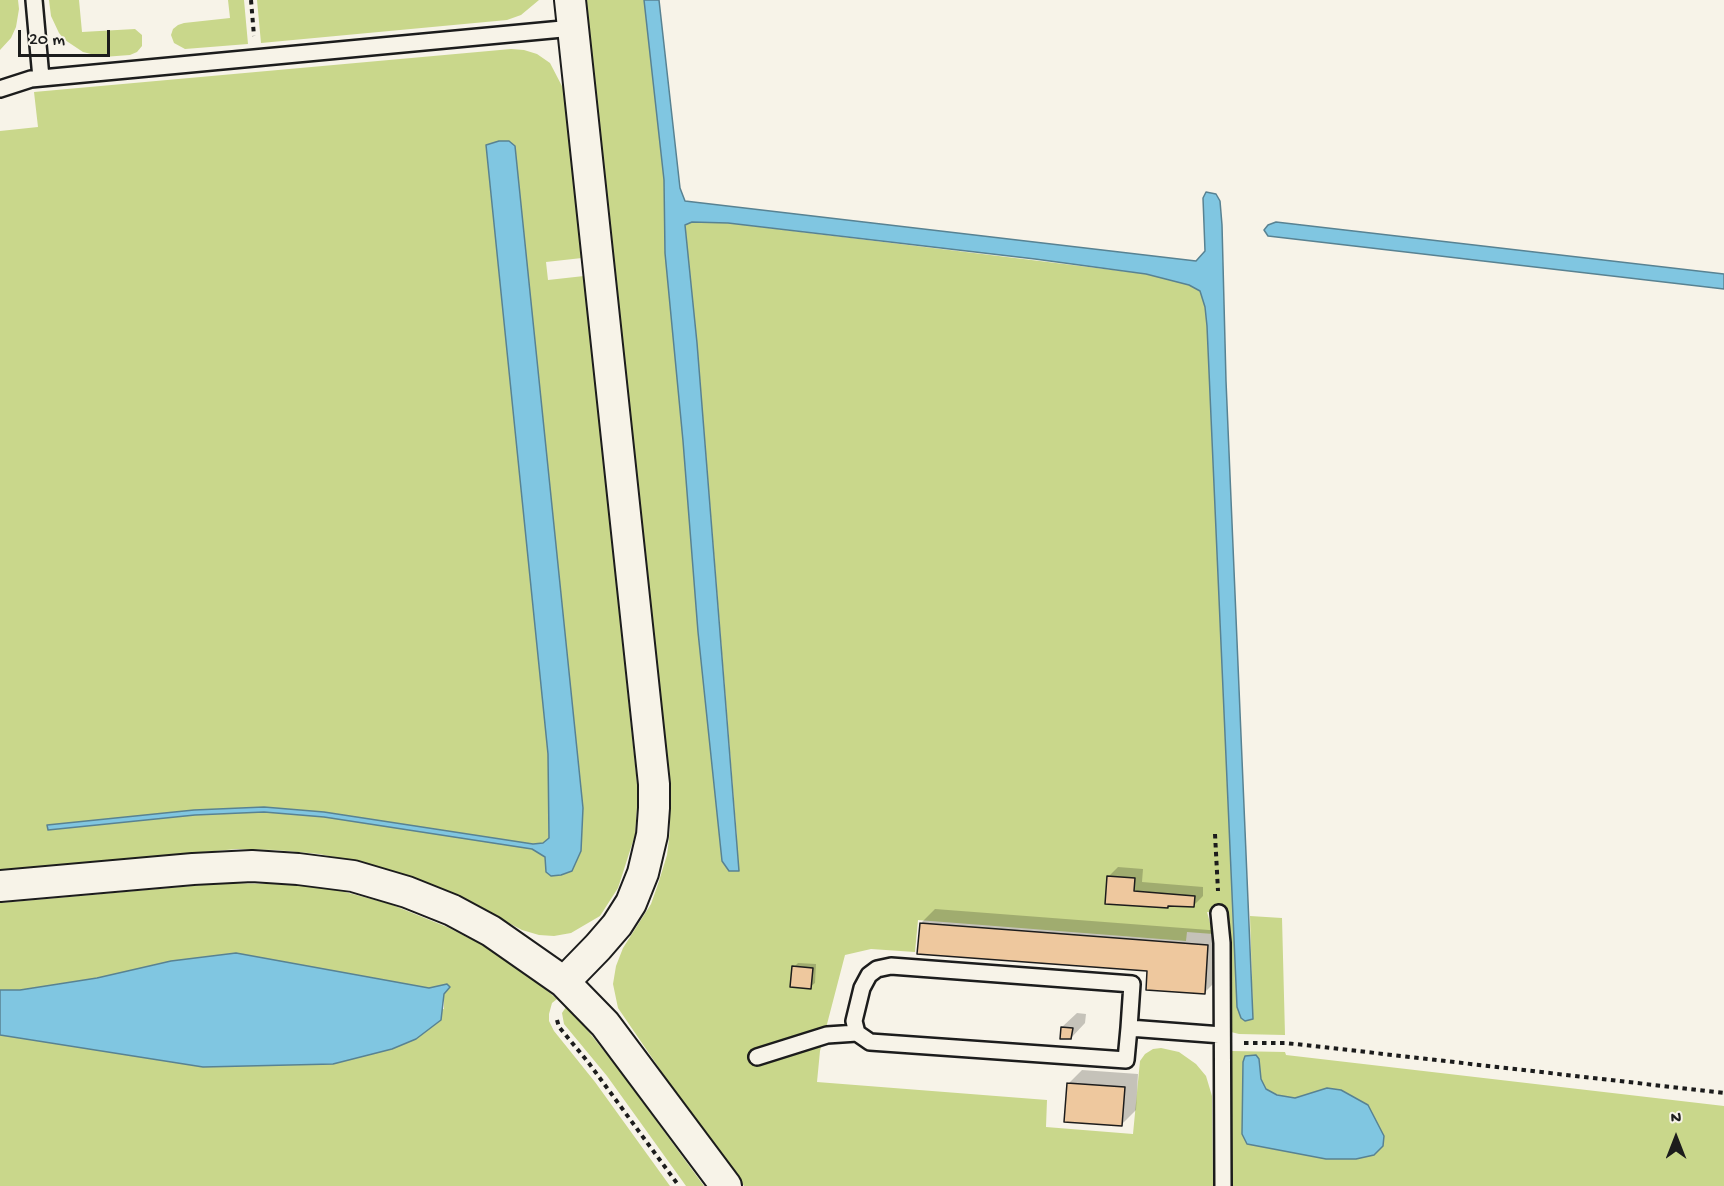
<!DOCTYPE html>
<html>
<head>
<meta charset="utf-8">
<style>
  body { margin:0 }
  #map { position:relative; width:1724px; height:1186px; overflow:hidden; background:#f7f3e8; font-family:"Gochi Hand",sans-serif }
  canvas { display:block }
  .north { position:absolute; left:1646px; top:1108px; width:60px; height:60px; -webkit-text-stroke:4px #f7f3e8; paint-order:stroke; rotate:0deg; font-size:16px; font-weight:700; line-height:24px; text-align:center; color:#1c1c1c }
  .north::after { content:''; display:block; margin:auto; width:21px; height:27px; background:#1c1c1c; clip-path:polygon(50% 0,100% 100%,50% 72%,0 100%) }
  .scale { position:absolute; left:18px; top:30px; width:92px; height:27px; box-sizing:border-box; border:3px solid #1c1c1c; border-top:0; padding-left:8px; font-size:18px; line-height:21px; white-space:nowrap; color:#1c1c1c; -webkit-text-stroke:4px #f7f3e8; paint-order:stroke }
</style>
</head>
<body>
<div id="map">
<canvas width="1724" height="1186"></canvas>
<div class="north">N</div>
<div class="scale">20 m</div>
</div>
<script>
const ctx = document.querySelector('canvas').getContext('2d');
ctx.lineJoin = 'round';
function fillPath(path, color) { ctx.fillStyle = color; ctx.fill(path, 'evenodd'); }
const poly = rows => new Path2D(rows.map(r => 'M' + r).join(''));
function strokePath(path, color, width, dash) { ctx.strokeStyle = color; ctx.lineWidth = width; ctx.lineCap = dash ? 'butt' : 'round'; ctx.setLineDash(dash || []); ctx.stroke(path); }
const green = poly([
  [0,0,18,0,19,9,16,27,11,38,0,50],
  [49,0,79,0,82,32,135,29,142,35,142,46,137,52,130,55,103,57,83,52,65,40,59,33,51,16],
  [228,0,244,0,248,44,185,49,174,43,171,35,173,29,178,25,184,23,230,18],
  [257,0,539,0,521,15,507,20,261,43],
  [586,0,644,0,664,180,665,253,683,441,698,632,722,861,737,839,697,343,685,225,692,222,728,223,1146,274,1189,285,1200,291,1205,307,1207,326,1237,1007,1241,1018,1245,1020,1253,1018,1250,916,1282,918,1285,1035,1239,1034,1231,1032,1229,1028,1228,914,1207,912,1213,934,1187,932,1186,941,918,920,915,952,871,949,845,955,820,1051,817,1082,1047,1100,1046,1127,1133,1134,1140,1061,1145,1054,1153,1049,1161,1048,1179,1052,1196,1064,1206,1076,1212,1096,1213,1186,744,1186,698,1125,618,1008,613,984,616,966,623,948,651,904,659,881,667,855,670,830,670,803],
  [511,49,524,50,537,54,550,63,564,90,582,258,546,262,548,280,584,276,638,793,635,835,618,888,600,916,571,933,554,936,539,935,522,930,488,912,423,881,358,862,319,854,276,850,237,849,0,870,0,131,38,127,34,92],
  [499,141,509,141,515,147,583,808,581,851,546,872,545,857,532,849,324,817,264,812,195,815,48,830,48,825,194,810,264,807,324,812,533,844,543,843,549,838,548,754,486,145],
  [225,883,308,885,345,892,390,904,447,927,477,942,520,968,557,999,552,1003,549,1014,549,1021,554,1031,595,1082,670,1186,0,1186,0,1035,203,1067,444,1009,444,994,429,988,236,953,171,961,97,978,20,990,0,990,0,903],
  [566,1007,584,1026,616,1066,704,1186,686,1186,607,1076,564,1024,562,1013],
  [1232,1051,1285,1052,1286,1055,1724,1106,1724,1186,1232,1186,1229,1054],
  [1245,1056,1259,1059,1261,1079,1266,1089,1277,1096,1295,1098,1327,1088,1383,1146,1374,1155,1356,1159,1326,1159,1247,1144,1242,1134]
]);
const water = poly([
  [644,0,659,0,680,188,685,201,1196,261,1205,251,1203,198,1206,192,1216,194,1220,201,1222,225,1226,381,1253,1019,1245,1021,1241,1018,1237,1007,1207,326,1205,307,1200,291,1189,285,1146,274,1035,259,728,223,692,222,685,225,697,343,739,871,729,871,722,861,698,632,683,441,665,253,664,180,644,0],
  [499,141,509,141,515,146,583,808,581,851,572,871,561,875,551,876,546,872,545,857,532,849,324,817,264,812,195,815,48,830,47,825,194,810,264,807,324,812,533,844,543,843,549,838,548,754,486,145,499,141],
  [1276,222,1724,274,1724,289,1268,236,1264,230,1268,225,1276,222],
  [236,953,429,988,447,984,450,987,444,994,441,1020,416,1039,392,1049,333,1064,203,1067,0,1035,0,990,20,990,97,978,171,961,236,953],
  [1256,1055,1259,1059,1261,1079,1266,1089,1277,1095,1295,1098,1327,1088,1341,1090,1368,1105,1384,1136,1383,1146,1374,1155,1356,1159,1326,1159,1247,1144,1242,1134,1243,1062,1245,1056,1256,1055]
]);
const shadow = poly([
  [1118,867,1143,869,1142,882,1203,887,1203,896,1193,906,1170,904,1168,907,1106,902,1108,877],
  [935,909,1222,931,1219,978,1204,993,1148,970,921,923],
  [798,963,816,964,815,983,810,987,794,967],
  [1077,1013,1086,1014,1085,1023,1071,1038,1062,1027],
  [1082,1070,1138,1074,1136,1110,1122,1124,1068,1084]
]);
const building = poly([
  [1107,876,1135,878,1134,891,1195,896,1194,907,1168,906,1168,908,1105,904,1107,876],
  [920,923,1208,945,1205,994,1146,990,1147,971,917,954,920,923],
  [792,966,813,968,811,989,790,987,792,966],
  [1061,1027,1073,1028,1071,1039,1060,1039,1061,1027],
  [1067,1083,1125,1087,1122,1126,1064,1122,1067,1083]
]);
const path = poly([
  [251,0,254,36],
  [1215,834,1218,891],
  [557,1020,559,1027,588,1062,679,1186],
  [1244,1043,1285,1043,1314,1046,1724,1093]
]);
const lane = poly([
  [34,0,41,78],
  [0,89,31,79,573,28],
  [1219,913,1222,943,1223,1186],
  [1129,1028,1126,1060,870,1042,857,1033,854,1021,862,988,869,975,877,969,891,966,1132,984,1129,1028,1222,1035],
  [757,1057,827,1035,857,1033]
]);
const street = poly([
  [0,886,193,869,252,866,298,869,353,876,407,892,452,910,491,931,564,982,605,1024,726,1186],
  [564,982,598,947,617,925,631,903,643,873,652,835,654,808,654,784,570,0]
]);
fillPath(green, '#c9d78b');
fillPath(water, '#80c6e1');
strokePath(water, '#588292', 1.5);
fillPath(shadow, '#0003');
fillPath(building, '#eec89e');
strokePath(building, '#1c1c1c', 1.5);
strokePath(lane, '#1c1c1c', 20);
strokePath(street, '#1c1c1c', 34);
strokePath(path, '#1c1c1c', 4, [4.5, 4.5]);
strokePath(lane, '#f7f3e8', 15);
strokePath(street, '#f7f3e8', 30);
</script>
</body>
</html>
